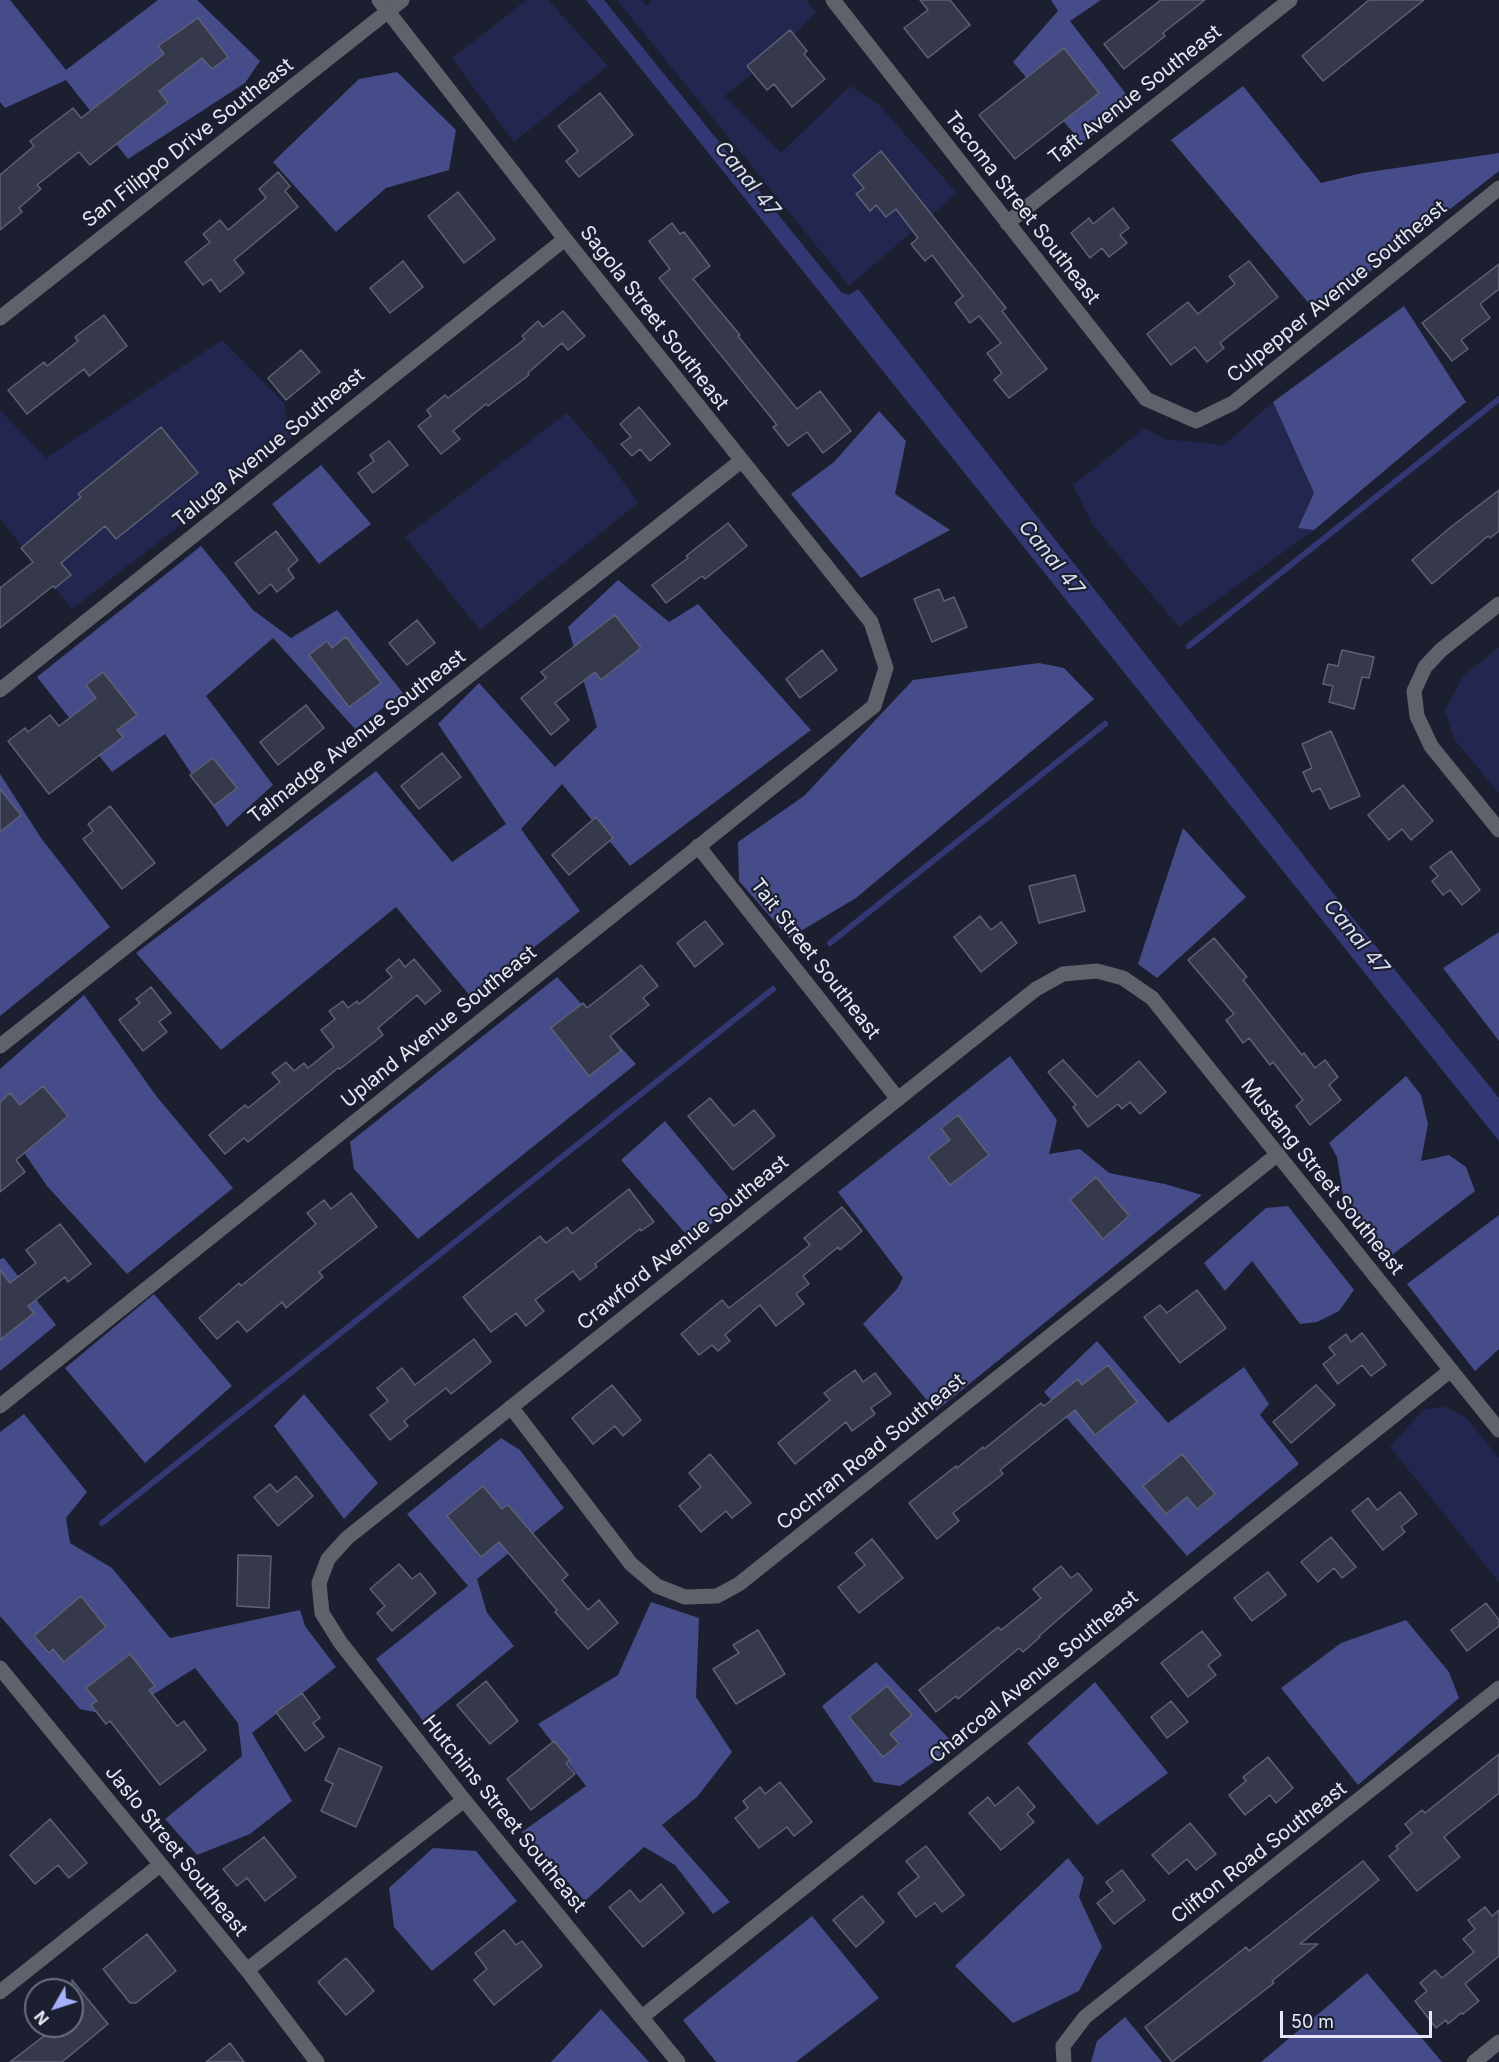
<!DOCTYPE html>
<html>
<head>
<meta charset="utf-8">
<style>
  body { margin:0 }
  #map { position:relative; width:1499px; height:2062px; overflow:hidden; background:#1c1f30; font-family:Inter,sans-serif }
  canvas { display:block }
  .north { position:absolute; left:24px; top:1978px; width:60px; height:60px; box-sizing:border-box; background:#1c1f30; border:2px solid #6d707f; border-radius:50%; rotate:231deg; font-size:16px; font-weight:700; line-height:24px; text-align:center; color:#e6e9f5 }
  .north::after { content:''; display:block; margin:auto; width:21px; height:27px; background:#a6b1fc; clip-path:polygon(50% 0,100% 100%,50% 72%,0 100%) }
  .scale { position:absolute; left:1280px; top:2011px; width:152px; height:27px; box-sizing:border-box; border:3px solid #e6e9f5; border-top:0; padding-left:8px; font-size:18px; line-height:21px; white-space:nowrap; color:#e6e9f5; -webkit-text-stroke:4px #1c1f30; paint-order:stroke }
</style>
</head>
<body>
<div id="map">
<canvas width="1499" height="2062"></canvas>
<div class="north">N</div>
<div class="scale">50 m</div>
</div>
<script>
const ctx = document.querySelector('canvas').getContext('2d');
ctx.lineJoin = 'round';
function fillPath(path, color) { ctx.fillStyle = color; ctx.fill(path, 'evenodd'); }
const poly = rows => new Path2D(rows.map(r => 'M' + r).join(''));
function strokePath(path, color, width, dash) { ctx.strokeStyle = color; ctx.lineWidth = width; ctx.lineCap = dash ? 'butt' : 'round'; ctx.setLineDash(dash || []); ctx.stroke(path); }
function label(font, color, halo, rows, align = 'center') {
  ctx.font = font + ' Inter,sans-serif'; ctx.lineWidth = 4.5; ctx.setLineDash([]); ctx.textBaseline = 'middle'; ctx.strokeStyle = halo; ctx.fillStyle = color; for (const [text, x, y, turn = 0] of rows) {
    ctx.save(); ctx.translate(x, y); ctx.rotate((+turn || 0) * Math.PI / 180); ctx.textAlign = isNaN(turn) ? turn : align; if (halo) ctx.strokeText(text, 0, 0); ctx.fillText(text, 0, 0); ctx.restore();
  }
}
const green = poly([
  [527,0,548,0,608,66,514,142,452,58],
  [617,0,641,0,647,6,652,0,806,0,816,12,774,56,725,96,781,153,850,86,879,105,957,193,849,286],
  [222,340,284,403,291,439,72,609,0,519,0,410,46,458],
  [1273,402,1314,493,1298,528,1314,530,1179,627,1093,525,1073,485,1145,428,1164,439,1224,445],
  [567,413,612,466,638,503,480,630,405,537],
  [1499,647,1499,793,1454,739,1445,710,1463,676],
  [1447,1407,1466,1418,1499,1458,1499,1582,1390,1447,1424,1409]
]);
const forest = poly([
  [0,0,10,0,66,70,158,0,197,0,260,61,245,83,128,159,66,80,5,108,0,102],
  [1051,0,1101,0,1070,21,1133,103,1082,143,1013,62,1058,11],
  [397,72,456,130,449,170,386,188,336,232,273,162,359,79],
  [1243,86,1321,183,1362,173,1499,153,1499,171,1317,313,1171,140],
  [1404,306,1466,402,1314,530,1298,528,1314,493,1273,402],
  [879,411,906,441,895,494,950,530,861,578,791,494,834,462],
  [321,465,371,524,319,564,272,504],
  [201,546,253,610,291,638,337,610,403,693,355,729,273,638,206,696,273,785,227,827,165,734,112,772,37,677],
  [618,580,669,622,698,604,811,730,630,866,562,784,521,829,580,911,471,997,396,907,221,1050,136,953,376,771,452,862,506,824,438,724,479,683,555,767,597,727,568,627],
  [1039,663,1064,668,1094,699,856,898,789,938,739,881,738,842,804,796,913,680],
  [0,774,41,838,110,927,0,1016],
  [1183,828,1246,897,1157,978,1138,964],
  [1499,932,1499,1041,1443,968],
  [557,977,636,1064,418,1239,354,1169,350,1142],
  [84,995,157,1097,233,1188,127,1274,47,1186,0,1118,0,1069],
  [1010,1056,1057,1120,1049,1154,1080,1149,1109,1173,1165,1184,1202,1195,936,1411,863,1324,897,1289,903,1278,838,1192],
  [1406,1076,1421,1095,1428,1124,1421,1161,1449,1155,1466,1167,1475,1191,1388,1258,1345,1208,1337,1157,1329,1143],
  [665,1121,734,1204,692,1241,621,1160],
  [1288,1206,1354,1290,1339,1311,1317,1322,1300,1324,1252,1261,1225,1291,1204,1263,1266,1208],
  [1499,1215,1499,1349,1475,1371,1407,1284],
  [4,1258,56,1325,0,1371,0,1259],
  [154,1294,232,1386,145,1463,65,1368],
  [1097,1341,1168,1423,1244,1367,1269,1404,1260,1415,1299,1464,1187,1556,1044,1392],
  [304,1394,378,1483,344,1519,274,1426],
  [24,1414,87,1492,66,1518,70,1543,112,1568,170,1638,300,1610,305,1626,336,1667,252,1733,292,1801,250,1834,197,1855,165,1819,242,1756,238,1723,195,1668,118,1717,80,1709,0,1616,0,1432],
  [501,1438,520,1450,564,1508,477,1579,487,1613,514,1646,423,1721,376,1659,468,1586,407,1514],
  [651,1602,699,1618,696,1697,732,1752,697,1797,662,1825,730,1902,713,1914,675,1865,644,1847,585,1901,522,1832,586,1786,538,1724,618,1675],
  [1406,1620,1449,1672,1459,1698,1358,1785,1281,1688,1341,1643],
  [876,1662,956,1746,900,1786,874,1782,822,1706],
  [1095,1682,1168,1773,1097,1825,1027,1743],
  [433,1848,476,1851,517,1901,432,1971,394,1927,389,1888],
  [1068,1858,1084,1878,1079,1897,1102,1947,1079,1991,1013,2023,955,1966],
  [812,1916,879,1998,796,2062,716,2062,683,2020],
  [1367,1973,1442,2062,1261,2062],
  [601,2009,649,2062,551,2062],
  [1125,2017,1162,2062,1091,2062,1097,2041]
]);
const water = poly([
  [586,0,604,0,841,292,849,295,858,289,1352,917,1499,1098,1499,1141]
]);
const stream = poly([
  [1189,646,1499,399],
  [830,943,1105,724],
  [102,1523,773,989]
]);
const building = poly([
  [920,0,950,0,970,25,928,58,904,28,928,10,920,0],
  [1161,0,1205,0,1163,33,1165,36,1124,69,1104,44,1161,0],
  [1369,0,1424,0,1323,81,1302,56,1369,0],
  [198,18,228,57,212,69,202,58,159,91,168,103,90,165,79,152,37,185,41,189,19,208,22,212,0,230,0,175,34,146,30,141,73,108,81,118,164,54,158,46,198,18],
  [790,30,807,51,804,54,825,79,792,107,774,84,767,90,747,66,790,30],
  [1064,48,1099,93,1015,159,979,115,1064,48],
  [600,93,633,135,579,177,566,161,578,151,558,126,600,93],
  [881,151,1006,308,1002,311,1047,369,1009,398,994,380,1002,373,987,353,1001,343,979,316,970,323,955,303,963,296,932,255,925,261,911,244,918,238,896,209,886,217,876,205,870,211,856,194,864,188,853,175,881,151],
  [278,172,290,186,285,191,298,207,234,260,244,273,220,292,211,279,203,285,185,262,210,242,203,234,220,220,228,230,266,198,259,189,278,172],
  [458,192,495,239,464,263,428,216,458,192],
  [1113,208,1129,228,1120,235,1127,243,1109,257,1102,248,1090,258,1071,233,1089,218,1093,224,1113,208],
  [672,223,680,234,684,232,710,266,693,279,740,335,738,336,797,409,820,391,851,431,823,453,807,432,788,446,773,427,777,425,659,278,670,269,649,241,672,223],
  [403,261,423,287,390,313,370,288,403,261],
  [1249,261,1278,297,1220,343,1224,348,1207,362,1195,347,1171,365,1147,334,1188,302,1198,314,1235,284,1229,276,1249,261],
  [1499,264,1499,289,1480,304,1490,318,1461,340,1468,349,1452,361,1422,323,1499,264],
  [563,311,585,336,568,350,562,343,528,373,529,375,488,406,486,404,453,431,460,439,441,454,418,426,431,416,427,410,445,395,448,398,525,339,522,336,538,321,543,327,563,311],
  [104,315,127,346,89,376,84,369,27,414,8,390,44,362,47,366,78,341,75,337,104,315],
  [301,350,320,372,286,400,268,378,301,350],
  [639,407,670,444,650,461,640,449,632,456,621,444,631,437,620,424,639,407],
  [161,427,198,473,116,539,105,526,61,563,71,575,55,588,53,586,0,628,0,588,33,562,21,548,81,497,78,494,161,427],
  [389,441,408,465,373,493,358,473,374,461,370,455,389,441],
  [1499,490,1499,531,1490,538,1488,536,1432,584,1412,560,1452,526,1499,490],
  [728,523,747,546,705,579,702,576,666,603,652,585,688,558,686,556,728,523],
  [276,531,298,560,288,569,294,578,277,592,271,584,259,594,235,563,276,531],
  [939,589,944,601,954,597,967,627,932,642,914,599,939,589],
  [615,615,641,648,601,680,595,672,555,703,569,720,551,735,521,698,546,678,541,672,615,615],
  [417,620,435,643,407,665,389,643,417,620],
  [346,637,381,683,349,707,309,655,327,641,332,648,346,637],
  [822,650,837,670,800,698,786,679,822,650],
  [1342,650,1374,657,1369,678,1362,677,1354,709,1329,702,1333,686,1323,684,1328,664,1338,666,1342,650],
  [103,672,137,715,117,730,123,737,49,794,8,741,25,728,28,732,50,715,59,726,96,698,86,685,103,672],
  [306,705,324,728,278,765,260,742,306,705],
  [1331,731,1360,796,1330,809,1320,788,1312,792,1303,772,1312,768,1302,744,1331,731],
  [442,753,461,777,419,809,401,786,442,753],
  [213,758,237,788,214,806,190,775,213,758],
  [1403,785,1433,821,1411,840,1402,829,1389,840,1368,815,1403,785],
  [0,789,21,815,0,832,0,789],
  [110,806,155,863,122,889,83,839,93,831,88,824,110,806],
  [596,817,613,838,569,875,552,855,596,817],
  [1451,851,1480,890,1462,905,1450,890,1443,895,1432,881,1438,876,1430,867,1451,851],
  [1075,875,1085,911,1039,923,1029,886,1075,875],
  [980,916,991,930,1001,922,1017,943,981,972,954,937,980,916],
  [705,921,723,944,695,967,677,943,705,921],
  [1214,938,1247,977,1243,980,1302,1055,1304,1053,1315,1068,1325,1060,1338,1077,1329,1085,1341,1100,1310,1125,1296,1106,1303,1100,1273,1062,1270,1065,1249,1038,1243,1043,1226,1020,1234,1014,1188,960,1214,938],
  [399,959,405,967,414,959,441,991,425,1004,417,995,378,1028,383,1035,340,1069,338,1068,248,1142,244,1138,225,1154,209,1135,245,1105,248,1108,280,1082,272,1073,286,1062,294,1071,304,1063,308,1068,334,1047,321,1030,335,1019,329,1011,343,1001,348,1008,357,1001,359,1004,392,977,386,970,399,959],
  [641,965,658,986,643,998,649,1005,610,1036,621,1051,589,1076,551,1028,583,1003,587,1008,641,965],
  [151,987,171,1013,159,1022,167,1032,143,1051,119,1020,140,1003,136,999,151,987],
  [1063,1060,1097,1097,1139,1061,1166,1092,1140,1114,1130,1102,1122,1109,1118,1104,1088,1127,1073,1107,1076,1105,1048,1072,1063,1060],
  [43,1086,68,1116,16,1160,25,1172,0,1192,0,1102,10,1093,20,1105,43,1086],
  [710,1098,734,1126,754,1110,775,1136,733,1170,688,1116,710,1098],
  [958,1115,989,1155,950,1185,928,1157,950,1140,941,1128,958,1115],
  [1096,1177,1129,1216,1103,1239,1070,1200,1096,1177],
  [629,1189,654,1222,641,1231,640,1229,595,1264,597,1267,580,1280,573,1271,535,1300,544,1311,526,1326,516,1313,491,1332,463,1297,540,1236,546,1243,567,1227,572,1234,629,1189],
  [351,1193,377,1227,319,1272,323,1277,286,1308,282,1302,247,1332,238,1321,217,1339,199,1318,239,1283,241,1286,316,1224,307,1213,324,1200,331,1209,351,1193],
  [842,1207,862,1231,840,1250,838,1247,803,1276,809,1284,796,1294,804,1304,776,1326,760,1305,725,1335,730,1341,718,1351,712,1345,699,1355,681,1334,722,1300,729,1308,810,1245,804,1238,842,1207],
  [60,1224,91,1264,68,1282,65,1277,28,1306,34,1313,0,1340,0,1270,10,1283,36,1263,26,1250,60,1224],
  [1197,1290,1226,1328,1180,1363,1144,1317,1160,1305,1167,1313,1197,1290],
  [1362,1333,1386,1365,1371,1376,1362,1365,1338,1384,1323,1364,1335,1355,1329,1347,1346,1334,1351,1342,1362,1333],
  [474,1339,491,1362,451,1394,446,1388,404,1421,408,1426,390,1440,370,1415,388,1401,377,1388,402,1368,415,1385,474,1339],
  [1108,1365,1137,1402,1095,1435,1075,1410,1000,1470,1003,1474,953,1513,959,1521,937,1539,909,1503,956,1466,957,1468,983,1447,984,1449,1041,1403,1044,1406,1078,1379,1082,1385,1108,1365],
  [855,1370,863,1382,875,1373,891,1394,871,1408,875,1414,852,1431,846,1422,795,1464,778,1443,830,1400,824,1393,855,1370],
  [612,1385,641,1420,623,1436,615,1426,593,1444,572,1418,612,1385],
  [1316,1385,1335,1405,1291,1443,1273,1422,1316,1385],
  [710,1454,751,1503,732,1518,726,1511,701,1532,679,1506,701,1487,689,1473,710,1454],
  [1182,1454,1215,1494,1197,1509,1187,1497,1166,1514,1143,1486,1182,1454],
  [296,1476,313,1496,278,1526,254,1497,270,1484,277,1492,296,1476],
  [483,1486,502,1509,508,1505,534,1535,568,1575,562,1580,588,1610,599,1600,618,1623,588,1649,555,1612,557,1610,499,1542,481,1557,447,1516,483,1486],
  [1400,1492,1417,1514,1401,1527,1405,1532,1383,1550,1352,1511,1368,1498,1377,1510,1400,1492],
  [1331,1537,1356,1567,1342,1578,1334,1568,1318,1582,1301,1562,1331,1537],
  [872,1539,903,1578,859,1613,838,1587,865,1565,855,1553,872,1539],
  [238,1555,271,1556,269,1608,237,1606,238,1555],
  [399,1564,412,1579,420,1573,436,1593,392,1631,377,1613,385,1606,370,1589,399,1564],
  [1061,1566,1071,1578,1078,1573,1092,1590,1039,1636,1040,1637,1023,1652,1019,1648,958,1699,956,1696,936,1712,919,1690,998,1627,1001,1630,1041,1598,1033,1589,1061,1566],
  [1268,1572,1286,1595,1252,1621,1234,1598,1268,1572],
  [81,1596,106,1627,64,1662,53,1649,49,1653,34,1636,81,1596],
  [1486,1603,1499,1620,1499,1626,1467,1651,1451,1630,1486,1603],
  [758,1630,785,1674,736,1704,713,1669,739,1653,733,1645,758,1630],
  [1202,1631,1221,1655,1208,1665,1216,1675,1188,1697,1161,1663,1202,1631],
  [130,1654,155,1686,149,1690,177,1726,184,1721,206,1750,160,1785,110,1721,106,1724,91,1705,97,1701,86,1688,130,1654],
  [486,1681,518,1721,490,1744,457,1705,486,1681],
  [887,1686,912,1715,890,1734,899,1744,883,1757,849,1717,887,1686],
  [302,1693,320,1718,313,1723,324,1737,305,1751,276,1712,302,1693],
  [1171,1701,1188,1722,1167,1738,1151,1717,1171,1701],
  [554,1741,570,1760,566,1763,575,1774,531,1810,507,1779,554,1741],
  [339,1748,382,1767,356,1827,321,1811,333,1784,325,1780,339,1748],
  [1499,1754,1499,1793,1444,1837,1460,1857,1417,1891,1389,1856,1398,1849,1396,1846,1412,1833,1405,1824,1422,1810,1425,1813,1499,1754],
  [1268,1757,1293,1788,1276,1803,1270,1795,1245,1815,1229,1795,1246,1781,1243,1777,1268,1757],
  [780,1782,812,1822,794,1836,787,1827,759,1848,735,1818,748,1808,743,1801,760,1787,765,1794,780,1782],
  [1018,1787,1035,1807,1027,1814,1034,1822,1001,1850,969,1813,988,1797,995,1806,1018,1787],
  [50,1819,87,1863,69,1878,58,1865,35,1884,10,1855,50,1819],
  [1190,1823,1216,1854,1196,1870,1187,1859,1169,1874,1152,1855,1190,1823],
  [264,1837,296,1877,265,1901,247,1878,237,1886,223,1869,264,1837],
  [926,1846,964,1895,942,1912,935,1903,916,1917,898,1893,919,1877,906,1861,926,1846],
  [1363,1861,1379,1880,1300,1944,1318,1944,1272,1981,1274,1983,1172,2062,1145,2027,1246,1947,1249,1951,1363,1861],
  [1122,1870,1145,1900,1114,1924,1097,1903,1113,1891,1106,1882,1122,1870],
  [661,1884,684,1913,643,1947,609,1907,630,1890,640,1902,661,1884],
  [862,1896,884,1922,856,1947,833,1920,862,1896],
  [1485,1907,1492,1916,1499,1910,1499,1956,1465,1984,1479,2001,1463,2014,1461,2013,1448,2024,1446,2020,1436,2028,1415,2001,1427,1991,1420,1983,1435,1970,1442,1978,1474,1952,1463,1939,1475,1929,1468,1920,1485,1907],
  [504,1930,516,1945,522,1941,542,1966,494,2005,474,1980,487,1969,475,1953,504,1930],
  [147,1934,176,1971,136,2003,130,2003,103,1969,147,1934],
  [346,1958,374,1991,346,2015,318,1982,346,1958],
  [72,1980,108,2024,62,2062,10,2062,44,2036,35,2026,72,2026,72,1980],
  [230,2043,244,2062,206,2062,230,2043]
]);
const minor = poly([
  [833,0,1146,399,1196,421,1233,403,1499,188],
  [1007,223,1290,0],
  [0,318,402,0],
  [1499,604,1441,650,1425,667,1414,691,1417,716,1431,746,1499,830],
  [0,690,565,239],
  [698,846,898,1099],
  [0,1046,741,461],
  [0,1406,874,706,886,668,871,622,565,239,379,0],
  [511,1407,631,1564,657,1586,685,1597,717,1596,739,1584,1278,1154],
  [0,1668,247,1970,317,2062],
  [247,1970,464,1800],
  [0,1992,160,1865],
  [642,2017,1451,1370],
  [678,2062,464,1800,340,1642,322,1613,319,1583,328,1559,347,1538,1036,989,1063,974,1097,971,1123,978,1152,998,1499,1430],
  [1064,2062,1063,2046,1085,2017,1499,1688],
  [1474,2062,1499,2042]
]);
const streetNames = [
  ["Taft Avenue Southeast",1135,95,-38],
  ["San Filippo Drive Southeast",188,143,-38],
  ["Tacoma Street Southeast",1022,208,52],
  ["Culpepper Avenue Southeast",1337,292,-39],
  ["Sagola Street Southeast",654,318,52],
  ["Taluga Avenue Southeast",269,448,-39],
  ["Talmadge Avenue Southeast",357,737,-38],
  ["Tait Street Southeast",815,959,52],
  ["Upland Avenue Southeast",439,1027,-39],
  ["Mustang Street Southeast",1322,1177,51],
  ["Crawford Avenue Southeast",683,1243,-39],
  ["Cochran Road Southeast",871,1452,-39],
  ["Charcoal Avenue Southeast",1034,1677,-39],
  ["Hutchins Street Southeast",504,1814,51],
  ["Jaslo Street Southeast",176,1851,51],
  ["Clifton Road Southeast",1259,1853,-38]
];
const waterNames = [
  ["Canal 47",747,179,51],
  ["Canal 47",1051,558,51],
  ["Canal 47",1356,937,51]
];
fillPath(green, '#232750');
fillPath(forest, '#454c89');
fillPath(water, '#333874');
strokePath(stream, '#333874', 6);
fillPath(building, '#36394c');
strokePath(building, '#5d6175', 1.5);
strokePath(minor, '#60626b', 15);
label('20px', '#e6e9f5', '#1c1f30', streetNames);
label('italic 21px', '#dadef1', '#1c1f30', waterNames);
</script>
</body>
</html>
